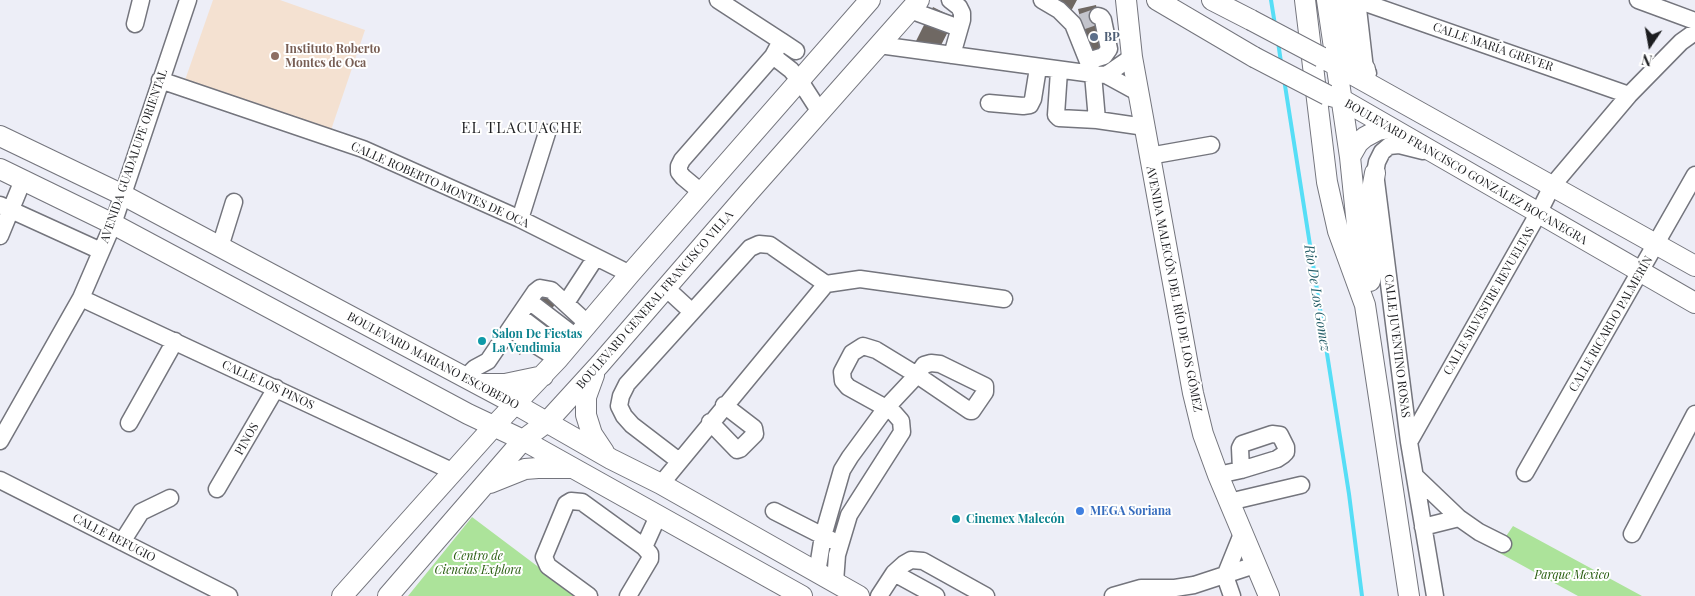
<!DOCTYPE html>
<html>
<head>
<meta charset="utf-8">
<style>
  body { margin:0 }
  #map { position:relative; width:1695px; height:596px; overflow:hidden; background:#edeef7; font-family:"Playfair Display",serif }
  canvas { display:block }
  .north { position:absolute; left:1625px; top:20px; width:50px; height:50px; -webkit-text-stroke:4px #fff; paint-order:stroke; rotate:192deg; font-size:14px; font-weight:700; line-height:20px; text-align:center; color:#1c1d20 }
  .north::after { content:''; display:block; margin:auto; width:18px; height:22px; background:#1c1d20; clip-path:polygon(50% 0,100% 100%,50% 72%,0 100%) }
</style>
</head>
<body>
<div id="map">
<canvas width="1695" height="596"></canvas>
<div class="north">N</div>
</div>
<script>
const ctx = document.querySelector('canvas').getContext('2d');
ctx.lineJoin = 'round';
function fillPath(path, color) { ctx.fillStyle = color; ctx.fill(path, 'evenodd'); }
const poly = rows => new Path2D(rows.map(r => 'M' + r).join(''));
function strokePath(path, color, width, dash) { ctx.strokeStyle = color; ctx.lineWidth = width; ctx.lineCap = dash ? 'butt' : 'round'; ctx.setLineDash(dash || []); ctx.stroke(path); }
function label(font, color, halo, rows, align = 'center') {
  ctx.font = font + ' "Playfair Display",serif'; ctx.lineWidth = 4; ctx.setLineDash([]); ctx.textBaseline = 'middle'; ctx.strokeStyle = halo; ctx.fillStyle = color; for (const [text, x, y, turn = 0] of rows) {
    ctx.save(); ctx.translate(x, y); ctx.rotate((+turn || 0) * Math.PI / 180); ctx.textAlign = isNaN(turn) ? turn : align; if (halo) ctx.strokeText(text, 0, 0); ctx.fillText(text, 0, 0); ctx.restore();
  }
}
const education = poly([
  [213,0,280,0,365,30,330,133,184,83]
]);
const green = poly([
  [472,517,577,596,408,596],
  [1513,526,1642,596,1578,596,1496,551]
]);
const stream = poly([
  [1271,0,1275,25],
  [1278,42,1281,62],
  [1284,79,1349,494,1362,596]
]);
const building = poly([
  [1047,0,1077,0,1070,13],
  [1096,5,1106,52,1089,55,1078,9],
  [933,7,955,18,937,53,915,43],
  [542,289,558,300,520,355,504,344]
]);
const minorTunnel = poly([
  [1081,22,1098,16]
]);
const minor = poly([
  [950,0,959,7,962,13,962,20,952,55],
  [1042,0,1059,10,1073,24,1093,74,1106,75,1139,93],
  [1357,0,1629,95],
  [1357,0,1365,69,1368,73],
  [1638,0,1695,21],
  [910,10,959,28],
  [135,24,141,0],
  [781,41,796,51],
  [879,45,1093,74,1097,120],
  [773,56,791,70,800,81,820,112],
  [1088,61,1104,56,1109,49,1103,20,1101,17,1098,16],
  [1059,71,1056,115,1059,118,1097,120,1145,127],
  [1106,75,1132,57],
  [160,80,363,149,520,219,630,274],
  [989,103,1023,106,1030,105,1033,99,1038,68],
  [1423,151,1399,145,1389,146,1382,152,1377,162,1375,173,1409,442,1435,596],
  [1149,156,1211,145],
  [701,192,683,177,679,172,679,166,682,160,773,56,781,41,718,0],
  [0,205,101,251],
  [520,219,547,133],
  [0,236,23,180],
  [220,247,234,202],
  [667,289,692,312],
  [81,298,454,472],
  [529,301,576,337],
  [566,303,596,257],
  [519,316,565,351],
  [510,329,558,359],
  [465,378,475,368,488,361,535,292,540,288,551,290,588,324],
  [710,422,737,450,740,449,755,434,754,428,724,405],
  [129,423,175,341],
  [0,441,81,298,113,224,188,0],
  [1409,442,1538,214,1552,186,1629,95,1681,42,1695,32],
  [679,461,632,425,624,416,619,406,621,396,627,384,750,248,759,244,770,245,826,284],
  [1525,473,1695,175],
  [1218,475,1241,470,1277,459,1283,455,1286,452,1286,447,1280,435,1272,434,1242,444,1240,448,1241,470],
  [1415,476,1459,518,1479,532,1503,544],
  [0,480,229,596],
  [661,484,826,284,860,279,1004,299],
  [217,489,276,388],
  [1229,502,1301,485],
  [774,511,831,540],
  [1423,527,1459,518],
  [1632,534,1695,414],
  [122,542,141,512,170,498],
  [817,573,823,536,842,470,850,457,886,408,917,375,924,365,931,363,940,364,985,386,985,392,972,411,970,411,917,375,876,350,863,346,852,353,842,372,843,381,848,387,886,408,894,413,901,421,902,432,849,515,837,555,835,582],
  [894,573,936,596],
  [589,596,548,566,544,557,566,504,571,501,582,502,644,547],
  [628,596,650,559,650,554,644,547,658,516],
  [879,596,894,573,904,564,911,560,923,561,986,596],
  [1113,596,1141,588,1175,588,1194,585,1255,565],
  [1232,596,1225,576,1242,534]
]);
const major = poly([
  [1126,0,1132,57,1193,393,1203,434,1218,475,1269,596],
  [1157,0,1254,57],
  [1212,0,1251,20],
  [1305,0,1327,182,1338,231,1365,305,1409,596],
  [1327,0,1350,157,1362,274],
  [1342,0,1345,38,1348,47,1352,56,1365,69],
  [1321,57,1695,266],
  [1327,95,1341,99,1695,303],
  [0,136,123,195,515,404,611,459,661,484,859,596],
  [1350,157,1358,143,1365,137,1378,130,1390,128],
  [0,169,113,224,468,414,523,440,802,596],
  [1370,281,1373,264,1371,206,1373,184,1375,173],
  [594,375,586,397,586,415,592,434,604,452],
  [479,384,505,384,543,376],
  [490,483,525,469,538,468,571,468],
  [342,596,494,426,558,359,630,274,870,0],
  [388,596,523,440,547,422,600,364,749,192,919,0]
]);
const majorBridge = poly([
  [1251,20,1321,57],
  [1254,57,1327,95]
]);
const markers = [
  [1094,37,5,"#5c6f8a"],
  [275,56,5,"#8d6e63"],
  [482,341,5,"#0f9aa8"],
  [1080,511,5,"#3f7fe0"],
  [956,519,5,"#0f9aa8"]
];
const serviceNames = [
  ["BP",1104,37]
];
const streetNames = [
  ["CALLE MARÍA GREVER",1493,47,19],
  ["AVENIDA GUADALUPE ORIENTAL",134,156,-71],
  ["BOULEVARD FRANCISCO GONZÁLEZ BOCANEGRA",1466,172,30],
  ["CALLE ROBERTO MONTES DE OCA",440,185,24],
  ["AVENIDA MALECÓN DEL RÍO DE LOS GÓMEZ",1174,289,79],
  ["BOULEVARD GENERAL FRANCISCO VILLA",655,300,-49],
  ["CALLE SILVESTRE REVUELTAS",1489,301,-60],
  ["CALLE RICARDO PALMERÍN",1611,324,-60],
  ["CALLE JUVENTINO ROSAS",1397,346,83],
  ["BOULEVARD MARIANO ESCOBEDO",433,361,28],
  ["CALLE LOS PINOS",268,385,25],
  ["PINOS",247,439,-60],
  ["CALLE REFUGIO",114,538,27]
];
const educationNames = [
  ["Instituto Roberto",285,49],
  ["Montes de Oca",285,63]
];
const cultureNames = [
  ["Salon De Fiestas",492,334],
  ["La Vendimia",492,348],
  ["Cinemex Malecón",966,519]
];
const shopNames = [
  ["MEGA Soriana",1090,511]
];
const parkNames = [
  ["Centro de",478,556],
  ["Ciencias Explora",478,570],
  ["Parque Mexico",1572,575]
];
const waterNames = [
  ["Rio De Los Gomez",1317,298,81]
];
const quarterNames = [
  ["EL TLACUACHE",522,128]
];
fillPath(education, '#f4e1d1');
fillPath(green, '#ace39a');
strokePath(stream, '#56def6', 4);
fillPath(building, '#6f6863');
strokePath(minorTunnel, '#c3c4cc', 16, [16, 8]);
strokePath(minor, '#74757d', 19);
strokePath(major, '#74757d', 22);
strokePath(minor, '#fff', 16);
strokePath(major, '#fff', 20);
strokePath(majorBridge, '#74757d', 22, []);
strokePath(majorBridge, '#fff', 20);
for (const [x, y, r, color] of markers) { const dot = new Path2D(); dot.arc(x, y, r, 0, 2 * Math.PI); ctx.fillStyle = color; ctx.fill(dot); strokePath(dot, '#fff', 2); }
label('bold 12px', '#4e5e75', '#fff', serviceNames, 'left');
label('12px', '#1c1d20', '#fff', streetNames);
label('bold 12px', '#785e54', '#fff', educationNames, 'left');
label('bold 12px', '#0d838f', '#fff', cultureNames, 'left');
label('bold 12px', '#366cbe', '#fff', shopNames, 'left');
label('italic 12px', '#275c0e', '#fff', parkNames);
label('italic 14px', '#29616b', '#fff', waterNames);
ctx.letterSpacing = '1px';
label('15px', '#1c1d20', '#fff', quarterNames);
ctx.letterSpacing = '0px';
</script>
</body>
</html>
